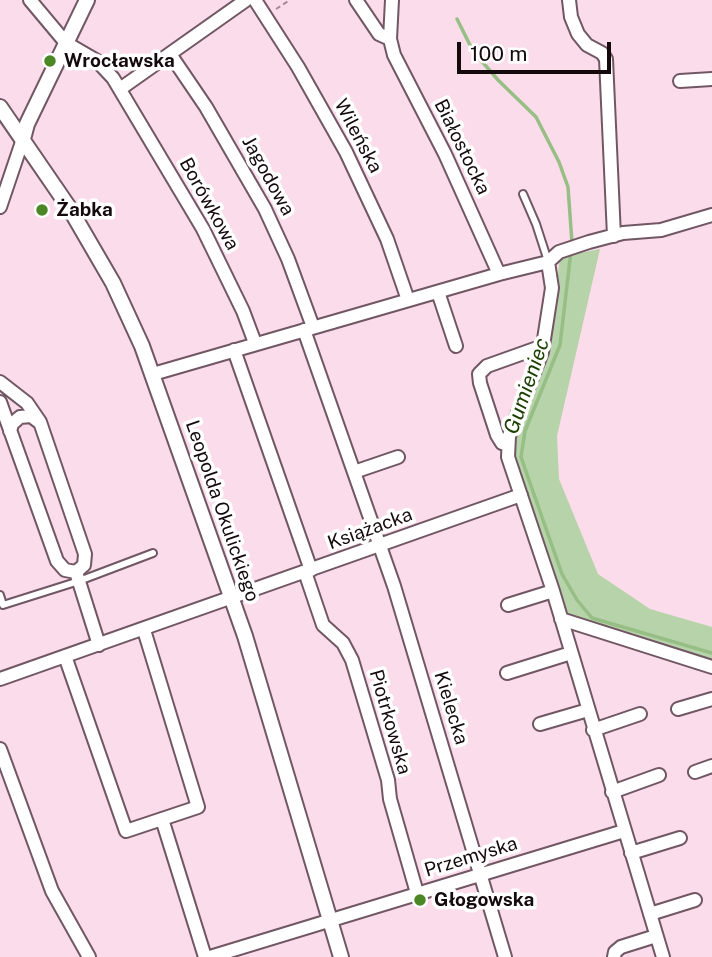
<!DOCTYPE html>
<html>
<head>
<meta charset="utf-8">
<style>
  body { margin:0 }
  #map { position:relative; width:712px; height:957px; overflow:hidden; background:#fbdcea; font-family:"Public Sans",sans-serif }
  canvas { display:block }
  .scale { position:absolute; left:457px; top:42px; width:154px; height:32px; box-sizing:border-box; border:4px solid #140a0e; border-top:0; padding-left:9px; font-size:21px; line-height:24px; white-space:nowrap; color:#140a0e; -webkit-text-stroke:5px #fff; paint-order:stroke }
</style>
</head>
<body>
<div id="map">
<canvas width="712" height="957"></canvas>
<div class="scale">100 m</div>
</div>
<script>
const ctx = document.querySelector('canvas').getContext('2d');
ctx.lineJoin = 'round';
function fillPath(path, color) { ctx.fillStyle = color; ctx.fill(path, 'evenodd'); }
const poly = rows => new Path2D(rows.map(r => 'M' + r).join(''));
function strokePath(path, color, width, dash) { ctx.strokeStyle = color; ctx.lineWidth = width; ctx.lineCap = dash ? 'butt' : 'round'; ctx.setLineDash(dash || []); ctx.stroke(path); }
function label(font, color, halo, rows, align = 'center') {
  ctx.font = font + ' "Public Sans",sans-serif'; ctx.lineWidth = 7; ctx.setLineDash([]); ctx.textBaseline = 'middle'; ctx.strokeStyle = halo; ctx.fillStyle = color; for (const [text, x, y, turn = 0] of rows) {
    ctx.save(); ctx.translate(x, y); ctx.rotate((+turn || 0) * Math.PI / 180); ctx.textAlign = isNaN(turn) ? turn : align; if (halo) ctx.strokeText(text, 0, 0); ctx.fillText(text, 0, 0); ctx.restore();
  }
}
const green = poly([
  [600,249,557,436,559,479,598,574,650,609,712,627,712,662,577,620,563,613,513,455,512,442,549,348,560,257]
]);
const stream = poly([
  [457,19,473,51,498,80,536,117,559,162,568,187,572,243],
  [571,251,560,345,525,431,521,457,530,483,562,574,577,600,592,618,712,653]
]);
const path = poly([
  [276,9,290,0]
]);
const service = poly([
  [523,194,536,224,548,261],
  [0,595,3,605,79,581,153,553]
]);
const minor = poly([
  [30,0,66,43,97,61,113,78,203,229,243,311,255,343],
  [255,0,298,67,346,152,387,239,408,300],
  [356,0,379,34,390,39],
  [392,0,390,39,394,55,445,154,499,274],
  [569,0,571,17,578,34,587,45,602,53,606,59,614,236],
  [170,54,206,107,265,209,288,259,313,327],
  [680,81,712,79],
  [120,89,246,0],
  [0,207,23,139],
  [548,262,552,288,542,352,509,436,508,457,553,591,663,957],
  [438,292,456,346],
  [304,330,394,586,505,957],
  [234,350,311,570],
  [153,374,499,274,548,262,559,252,589,242,623,233,661,230,712,215],
  [0,382,27,403,40,422,85,554,84,565,76,572,65,570,57,561,0,402],
  [10,431,12,424,20,417,31,416,39,422],
  [507,445,502,443,497,435,480,383,479,374,487,366,543,346],
  [354,472,398,457],
  [76,572,99,645],
  [305,572,323,625,343,643,352,660,388,780,390,799,417,893],
  [508,605,553,591],
  [561,619,712,667],
  [65,656,126,831,198,807,144,630],
  [507,673,571,653],
  [0,679,521,495],
  [678,709,712,699],
  [540,724,588,710],
  [593,730,640,714],
  [0,749,52,891,89,957],
  [695,772,712,766],
  [612,792,659,775],
  [162,819,205,957],
  [631,853,680,838],
  [650,914,695,900],
  [210,957,624,831],
  [614,957,615,952,621,947,656,936]
]);
const tertiary = poly([
  [0,107,70,209,113,283,142,346,245,636,341,957],
  [23,139,27,124,87,0]
]);
const markers = [
  [50,61,7,"#4b8724"],
  [42,210,7,"#4b8724"],
  [420,900,7,"#4b8724"]
];
const poiNames = [
  ["Wrocławska",64,61],
  ["Żabka",56,210],
  ["Głogowska",434,900]
];
const streetNames = [
  ["Wileńska",358,136,62],
  ["Białostocka",462,147,64],
  ["Jagodowa",268,176,61],
  ["Borówkowa",209,204,61],
  ["Leopolda Okulickiego",222,511,71],
  ["Książacka",370,529,-20],
  ["Kielecka",451,708,73],
  ["Piotrkowska",390,722,74],
  ["Przemyska",471,857,-17]
];
const waterNames = [
  ["Gumieniec",527,386,-71]
];
fillPath(green, '#b6d3a9');
strokePath(stream, '#97be84', 3.5);
strokePath(service, '#715763', 10);
strokePath(minor, '#715763', 16);
strokePath(tertiary, '#715763', 18);
strokePath(path, '#a38c96', 2, [5, 3.5]);
strokePath(service, '#fff', 6);
strokePath(minor, '#fff', 12);
strokePath(tertiary, '#fff', 14);
for (const [x, y, r, color] of markers) { const dot = new Path2D(); dot.arc(x, y, r, 0, 2 * Math.PI); ctx.fillStyle = color; ctx.fill(dot); strokePath(dot, '#fff', 2.5); }
label('bold 19px', '#140a0e', '#fff', poiNames, 'left');
label('19px', '#140a0e', '#fff', streetNames);
label('italic 21px', '#1c4001', '#fff', waterNames);
</script>
</body>
</html>
